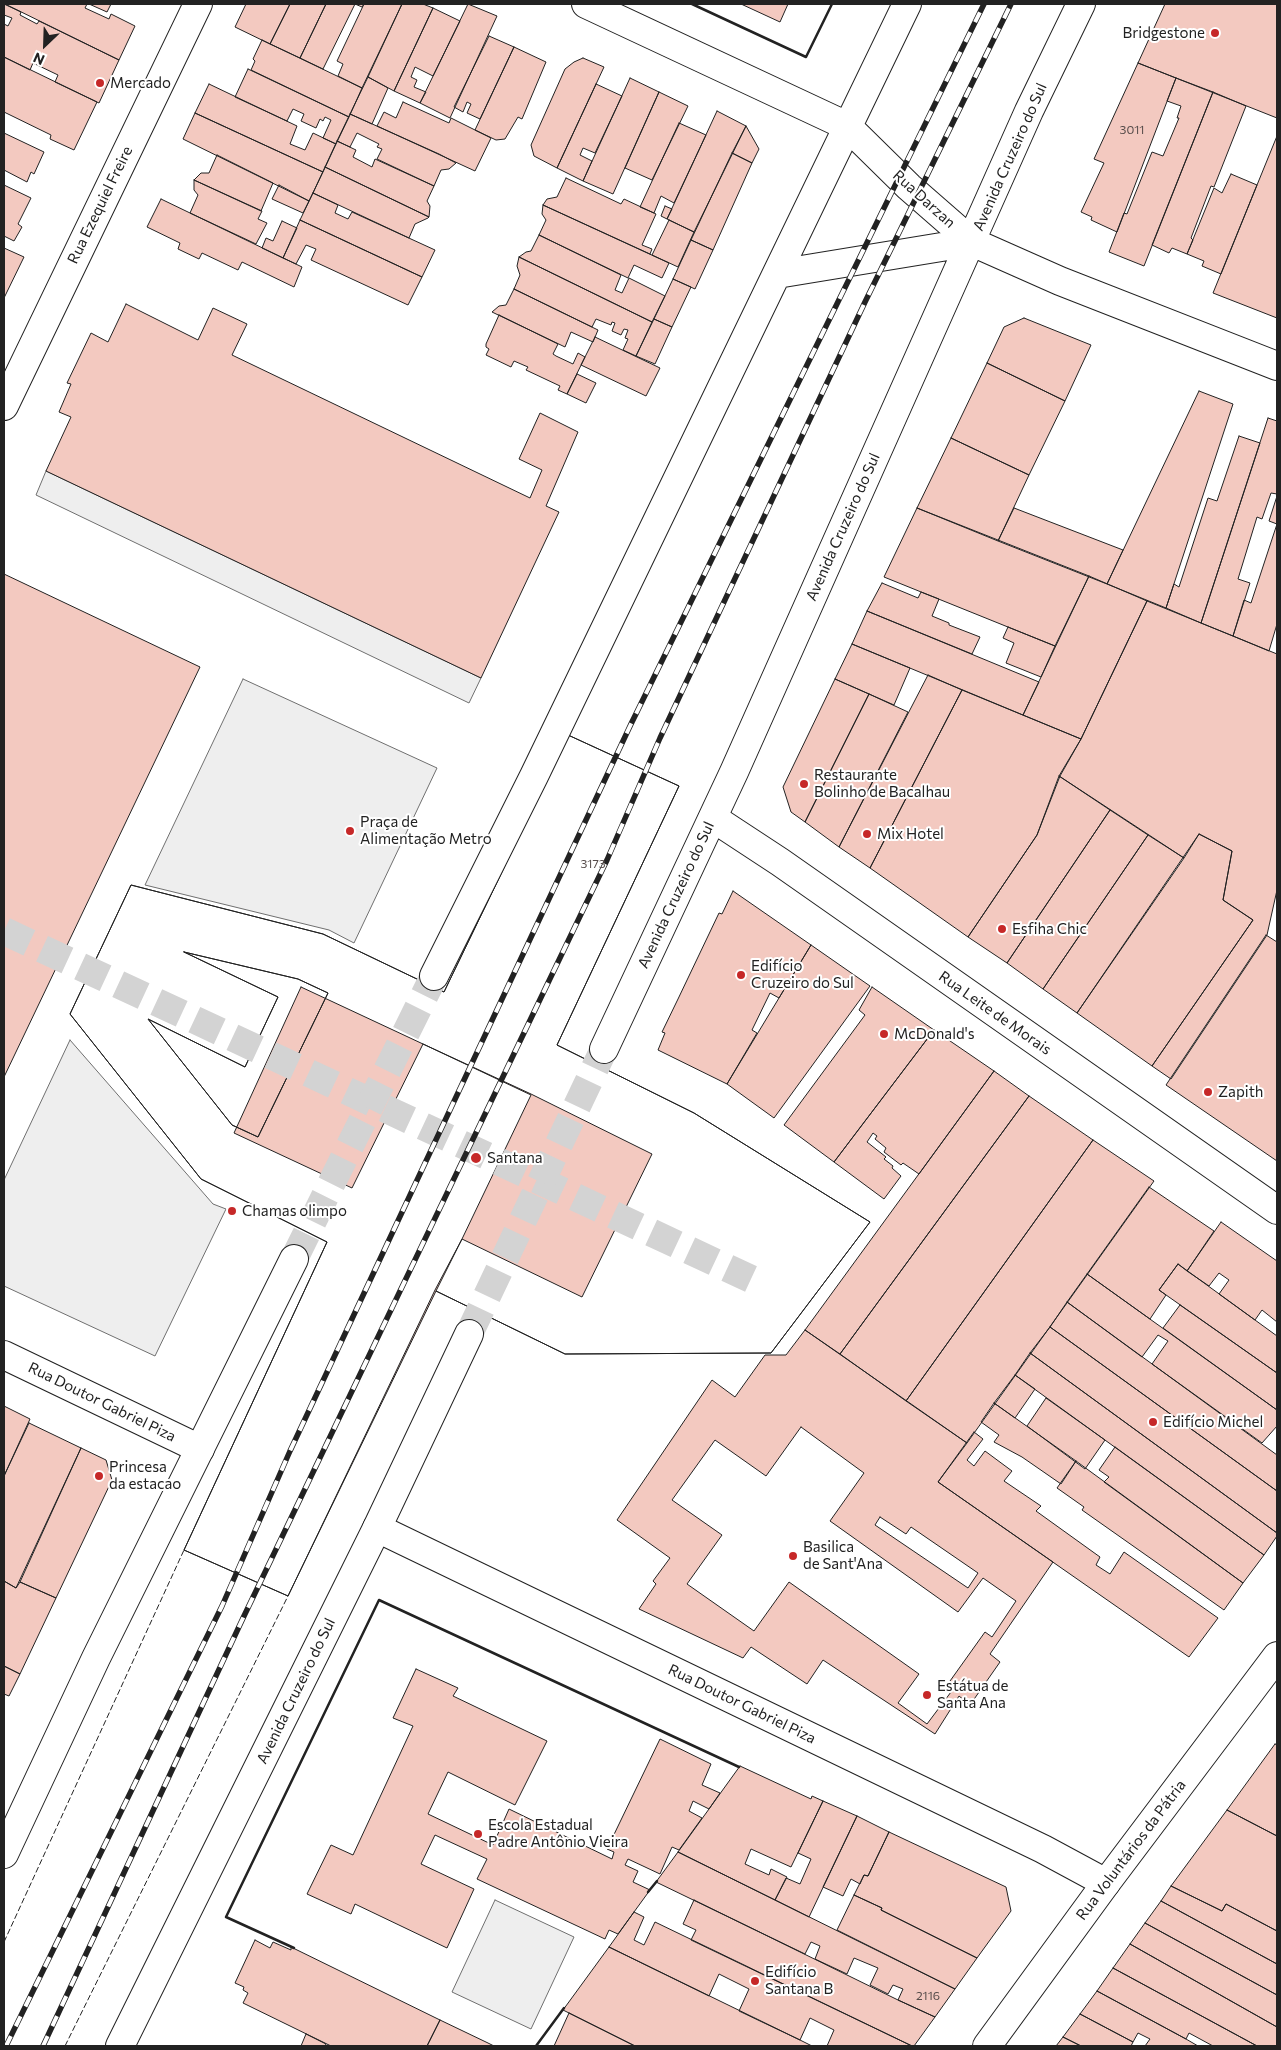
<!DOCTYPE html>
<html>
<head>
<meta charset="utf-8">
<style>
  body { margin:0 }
  #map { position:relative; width:1281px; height:2050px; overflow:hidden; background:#fff; font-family:Commissioner,sans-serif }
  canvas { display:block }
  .frame { position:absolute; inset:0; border:5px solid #222; pointer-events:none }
  .north { position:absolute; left:20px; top:20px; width:50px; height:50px; -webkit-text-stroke:4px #fff; paint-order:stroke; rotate:204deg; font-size:14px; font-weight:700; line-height:20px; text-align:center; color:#222 }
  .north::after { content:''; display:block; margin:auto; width:18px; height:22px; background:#222; clip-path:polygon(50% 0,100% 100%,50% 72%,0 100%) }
</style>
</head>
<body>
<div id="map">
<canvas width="1281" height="2050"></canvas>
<div class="frame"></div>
<div class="north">N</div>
</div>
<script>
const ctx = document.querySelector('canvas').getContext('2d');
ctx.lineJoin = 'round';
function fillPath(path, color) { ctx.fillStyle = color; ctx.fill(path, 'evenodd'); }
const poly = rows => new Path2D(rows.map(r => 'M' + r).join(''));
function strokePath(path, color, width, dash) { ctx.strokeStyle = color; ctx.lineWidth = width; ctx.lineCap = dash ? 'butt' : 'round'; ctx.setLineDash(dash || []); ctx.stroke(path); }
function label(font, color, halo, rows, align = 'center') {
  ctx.font = font + ' Commissioner,sans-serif'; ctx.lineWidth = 4; ctx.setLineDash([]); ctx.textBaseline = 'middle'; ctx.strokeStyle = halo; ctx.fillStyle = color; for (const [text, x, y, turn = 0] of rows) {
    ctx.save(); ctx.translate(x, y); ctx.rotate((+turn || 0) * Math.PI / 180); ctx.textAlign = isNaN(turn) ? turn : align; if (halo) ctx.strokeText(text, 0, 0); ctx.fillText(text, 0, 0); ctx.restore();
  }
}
const green = poly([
  [46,471,481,678,469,703,36,495,46,471],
  [243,679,437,768,354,943,329,930,145,885,243,679],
  [70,1040,213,1204,226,1209,155,1356,4,1286,4,1180,70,1040],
  [495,1900,574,1937,531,2029,452,1992,495,1900]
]);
const building = poly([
  [4,4,21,12,20,15,37,24,39,21,119,60,99,103,55,82,58,75,33,63,30,70,4,57,4,24,8,26,12,18,4,15,4,4],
  [5,4,87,4,85,8,109,19,111,14,135,26,119,60,5,4],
  [89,4,111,4,107,12,89,4],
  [246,4,290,4,270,44,235,27,246,4],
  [290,4,326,4,300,58,270,44,290,4],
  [326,4,364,4,362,7,355,4,323,69,300,58,326,4],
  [364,4,402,4,362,88,338,76,343,64,337,61,364,4],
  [402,4,423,4,433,8,394,91,368,77,402,4],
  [468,4,497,16,450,118,420,103,468,4],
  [741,4,788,4,780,22,741,4],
  [1165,4,1277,4,1277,118,1138,63,1165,4],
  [433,8,460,21,433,76,415,67,411,77,417,80,414,87,426,92,420,103,394,91,433,8],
  [489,36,514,47,480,119,467,113,471,104,467,102,463,112,454,107,489,36],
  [262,40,362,88,349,117,251,70,255,61,253,59,262,40],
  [514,47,546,62,522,119,518,117,505,139,496,140,475,130,514,47],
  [4,57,97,102,74,150,50,139,51,135,4,112,4,57],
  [583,58,604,67,557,168,534,156,531,145,565,69,574,62,583,58],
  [1138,63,1176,78,1117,232,1091,220,1092,217,1081,212,1104,163,1094,159,1138,63],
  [248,69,349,117,336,144,323,138,331,120,325,117,323,121,320,119,316,128,301,121,304,114,293,109,287,121,235,97,248,69],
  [368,77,388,88,372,124,350,114,368,77],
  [630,78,659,92,613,194,583,181,630,78],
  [1176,78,1213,92,1144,266,1109,252,1124,213,1127,214,1152,152,1163,156,1179,118,1177,118,1181,106,1167,101,1176,78],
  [209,84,297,126,290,144,305,150,313,133,336,144,323,172,195,113,209,84],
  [596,84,622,96,595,153,583,148,580,155,592,161,583,181,557,168,596,84],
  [659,92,688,106,652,180,625,168,659,92],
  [1213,92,1246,106,1214,187,1211,186,1191,238,1193,240,1187,254,1172,248,1169,253,1152,245,1213,92],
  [403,102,449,123,451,118,491,138,475,171,377,126,384,112,396,118,403,102],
  [717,111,746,126,694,232,667,219,717,111],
  [195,113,323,172,309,201,183,139,195,113],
  [350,114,439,154,456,163,449,169,441,170,434,186,377,159,382,149,377,147,379,144,357,133,350,147,337,141,350,114],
  [679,123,706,135,674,203,661,196,654,213,640,207,679,123],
  [746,126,759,149,752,163,732,153,746,126],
  [4,133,44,152,34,174,31,172,27,182,4,170,4,133],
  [1277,136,1277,318,1213,293,1277,136],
  [337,141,356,150,353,157,372,167,375,159,434,186,427,201,430,206,429,217,325,167,337,141],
  [732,153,752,163,713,250,691,240,732,153],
  [217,155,273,183,261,211,194,180,201,173,209,173,217,155],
  [325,167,429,217,428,218,415,224,409,238,313,193,325,167],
  [1231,174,1257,185,1221,274,1202,266,1204,261,1187,254,1214,188,1222,193,1231,174],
  [566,178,621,204,624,199,656,214,642,245,652,249,650,254,543,205,547,199,557,197,566,178],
  [194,180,262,211,258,219,267,223,256,244,190,213,198,195,194,190,194,180],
  [4,185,31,198,18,224,22,227,14,241,4,236,4,185],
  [279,185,309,201,303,213,272,199,279,185],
  [313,193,338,205,335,213,348,219,352,212,435,250,422,277,300,220,313,193],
  [161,199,302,267,294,287,242,262,238,270,202,253,199,259,178,249,180,243,147,227,161,199],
  [543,205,669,263,662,278,634,265,628,278,539,235,546,220,542,214,543,205],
  [665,206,672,209,667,219,661,216,665,206],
  [300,220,422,277,408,305,311,260,316,249,306,245,296,264,283,258,300,220],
  [669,220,694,232,678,267,652,255,669,220],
  [282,221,297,228,283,258,262,248,266,238,273,241,282,221],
  [539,235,621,275,615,290,622,293,629,278,665,296,652,322,519,257,526,252,531,251,539,235],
  [691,240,713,250,695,289,673,279,691,240],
  [4,248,24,257,4,298,4,248],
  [519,257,652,322,636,356,623,350,628,339,625,338,628,330,624,329,621,335,612,331,615,323,612,322,611,325,596,319,592,327,514,289,520,275,517,266,519,257],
  [673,279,691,287,672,327,654,319,673,279],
  [514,289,598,330,593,342,571,332,565,347,492,312,499,306,506,305,514,289],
  [126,304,198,340,213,308,247,324,232,355,530,498,542,470,519,459,540,413,578,432,546,506,559,512,481,678,46,471,71,417,59,412,71,384,67,383,91,333,108,342,126,304],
  [499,315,558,344,553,354,556,356,573,364,578,353,585,357,567,394,558,390,560,386,526,370,528,367,514,361,511,367,486,355,489,349,486,347,486,344,499,315],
  [1024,318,1091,345,1065,401,987,363,1004,327,1024,318],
  [654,319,672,327,655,364,636,356,654,319],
  [595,337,660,368,646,396,581,365,595,337],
  [987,363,1065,401,1029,475,951,438,987,363],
  [577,374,596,383,586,403,567,394,577,374],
  [1199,391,1233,404,1166,608,1107,584,1199,391],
  [1268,418,1277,421,1277,494,1271,493,1262,519,1257,517,1238,579,1250,583,1233,636,1201,623,1268,418],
  [1239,436,1260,443,1201,623,1166,608,1174,584,1179,587,1208,498,1217,501,1239,436],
  [951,438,1029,475,998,541,917,508,951,438],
  [1277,496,1277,624,1269,651,1233,636,1244,600,1251,603,1277,524,1269,521,1277,496],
  [917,508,1089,576,1055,646,884,577,917,508],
  [1014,508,1123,550,1107,584,998,541,1014,508],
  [4,574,200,667,4,1077,4,574],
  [1089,576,1147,601,1081,739,1023,715,1089,576],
  [882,583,918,598,921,592,939,599,932,616,949,623,949,625,980,637,972,654,867,611,882,583],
  [1147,601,1277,654,1277,890,1267,935,1171,1079,1152,1066,1253,920,1223,900,1232,851,1199,834,1184,858,1059,776,1081,739,1147,601],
  [867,611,1039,682,1023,715,852,644,867,611],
  [1008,627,1055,646,1041,677,1006,663,1014,643,1003,638,1008,627],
  [852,644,910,668,894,705,835,679,852,644],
  [928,675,962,690,870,868,839,847,928,675],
  [835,679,869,694,805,822,791,812,783,787,835,679],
  [962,690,1081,739,1060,776,1037,835,968,937,870,868,962,690],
  [869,694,908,712,839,847,805,822,869,694],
  [568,735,679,786,557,1045,694,1113,870,1222,771,1353,565,1354,436,1291,288,1596,184,1550,327,1242,201,1179,70,1014,131,885,323,934,444,992,568,735],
  [184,952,298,979,328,993,258,1137,232,1125,148,1019,245,1067,278,997,184,952],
  [568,735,679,786,557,1045,694,1113,870,1222,771,1353,565,1354,436,1291,462,1239,435,1290,288,1596,184,1550,327,1242,201,1179,70,1014,131,885,323,934,444,992,568,735],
  [301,987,423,1044,352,1188,234,1133,301,987],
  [423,1044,531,1094,652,1154,582,1297,462,1239,531,1095,423,1044],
  [1059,776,1110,810,1007,963,968,937,1037,835,1059,776],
  [1110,810,1148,835,1043,989,1007,963,1110,810],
  [1199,834,1232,851,1223,900,1253,920,1152,1066,1077,1013,1199,834],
  [1148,835,1184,858,1077,1013,1043,989,1148,835],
  [733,891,811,945,779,998,770,993,752,1030,757,1033,727,1084,658,1050,665,1033,662,1032,678,999,719,913,722,914,733,891],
  [1266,935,1277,942,1277,1161,1166,1085,1266,935],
  [811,945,870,986,774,1118,727,1084,811,945],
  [184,952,298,979,328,993,258,1137,232,1125,148,1019,245,1067,278,997,184,952],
  [872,987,934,1030,834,1162,784,1125,865,1015,859,1010,872,987],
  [934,1030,994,1071,919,1174,903,1163,901,1165,884,1152,886,1148,875,1139,877,1136,873,1133,867,1142,886,1157,884,1159,893,1166,892,1168,901,1176,884,1199,834,1162,934,1030],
  [994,1071,1029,1096,840,1354,805,1330,994,1071],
  [1029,1096,1093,1140,906,1401,840,1354,1029,1096],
  [1093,1140,1154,1181,967,1443,906,1401,1093,1140],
  [1149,1187,1214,1231,1187,1271,1178,1264,1159,1290,1166,1295,1150,1319,1087,1274,1149,1187],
  [1221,1222,1277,1261,1277,1322,1262,1310,1255,1320,1219,1294,1229,1280,1219,1273,1209,1286,1187,1271,1221,1222],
  [1178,1264,1277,1336,1277,1373,1159,1290,1178,1264],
  [1087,1274,1277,1410,1277,1426,1262,1443,1152,1364,1168,1341,1158,1335,1142,1357,1067,1302,1087,1274],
  [1067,1302,1277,1455,1277,1491,1050,1327,1067,1302],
  [1180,1305,1277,1373,1277,1410,1163,1328,1180,1305],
  [1050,1327,1277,1491,1277,1533,1030,1353,1050,1327],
  [805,1330,967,1443,938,1482,1053,1562,990,1654,1000,1662,970,1705,959,1696,935,1734,823,1660,807,1684,751,1647,743,1658,639,1609,656,1584,653,1581,670,1558,617,1520,712,1380,735,1397,765,1355,786,1355,805,1330],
  [880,1517,906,1534,911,1527,978,1573,968,1588,875,1525,880,1517],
  [1030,1353,1277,1533,1277,1536,1264,1555,1015,1375,1030,1353],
  [1015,1375,1035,1389,1015,1418,994,1403,1015,1375],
  [1046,1398,1105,1440,1085,1469,1027,1426,1046,1398],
  [994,1403,1076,1461,1061,1484,1022,1457,994,1442,999,1435,981,1422,994,1403],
  [4,1406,30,1419,4,1476,4,1406],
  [29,1423,81,1448,16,1588,4,1581,4,1476,29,1423],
  [801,1427,864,1473,830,1521,958,1612,983,1578,1016,1601,992,1637,985,1632,945,1688,951,1692,927,1724,898,1703,919,1674,789,1582,754,1631,687,1584,722,1535,672,1500,715,1440,766,1476,801,1427],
  [974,1432,983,1439,967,1460,974,1466,985,1451,1012,1471,1004,1481,1041,1506,1036,1511,1100,1557,1096,1565,1110,1574,1124,1552,1218,1618,1189,1657,938,1482,974,1432],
  [1115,1447,1264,1555,1243,1583,1104,1482,1109,1477,1099,1470,1115,1447],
  [81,1448,106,1460,112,1480,56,1598,20,1582,81,1448],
  [1076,1461,1243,1583,1224,1610,1082,1510,1084,1507,1057,1488,1076,1461],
  [4,1581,16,1588,20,1582,56,1598,20,1674,4,1666,4,1581],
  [4,1666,20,1674,9,1696,4,1694,4,1666],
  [416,1669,458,1688,453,1696,547,1741,515,1805,448,1772,428,1814,493,1845,509,1809,612,1859,614,1852,607,1849,660,1739,711,1764,702,1785,720,1793,709,1809,693,1801,689,1811,702,1818,679,1850,672,1847,660,1874,628,1859,625,1865,638,1871,633,1882,650,1890,618,1934,609,1930,605,1939,477,1879,487,1859,435,1835,421,1864,474,1889,447,1948,355,1904,351,1914,307,1894,331,1845,353,1855,413,1726,393,1718,416,1669],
  [1275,1744,1277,1745,1277,1836,1227,1810,1275,1744],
  [740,1766,811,1799,812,1796,823,1801,791,1867,751,1849,745,1864,769,1875,771,1869,787,1877,775,1900,678,1852,740,1766],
  [823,1801,857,1816,809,1917,775,1900,786,1878,800,1884,811,1859,798,1853,823,1801],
  [1227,1810,1277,1836,1277,1931,1226,1904,1222,1911,1171,1886,1227,1810],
  [857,1816,889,1832,868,1876,864,1875,860,1884,851,1879,843,1896,823,1887,857,1816],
  [889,1832,1006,1887,1011,1911,977,1958,881,1910,882,1908,854,1895,864,1875,868,1876,889,1832],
  [678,1852,775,1900,955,1989,935,2017,898,2000,903,1989,893,1985,888,1994,870,1985,878,1968,854,1958,847,1974,815,1959,820,1946,811,1942,805,1954,656,1882,678,1852],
  [1171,1886,1222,1911,1226,1904,1277,1931,1277,1964,1161,1901,1171,1886],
  [854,1895,882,1908,881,1910,977,1958,955,1989,837,1930,854,1895],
  [694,1900,898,2000,935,2017,914,2046,912,2046,691,1940,696,1930,683,1924,694,1900],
  [1161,1901,1277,1964,1277,1995,1145,1923,1161,1901],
  [634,1912,644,1917,634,1940,644,1945,655,1922,912,2046,827,2046,834,2030,810,2018,800,2040,739,2011,749,1989,719,1974,709,1996,609,1947,634,1912],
  [1145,1923,1277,1995,1277,2027,1130,1944,1145,1923],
  [255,1940,270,1948,273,1942,291,1950,291,1947,440,2020,427,2046,331,2046,243,2003,248,1993,243,1990,244,1987,235,1983,255,1940],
  [1130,1944,1277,2027,1277,2046,1257,2046,1113,1968,1130,1944],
  [609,1947,800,2040,812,2046,635,2046,563,2010,609,1947],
  [1113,1968,1257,2046,1213,2046,1189,2033,1186,2039,1097,1991,1113,1968],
  [1097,1991,1186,2039,1198,2046,1145,2046,1150,2039,1138,2033,1133,2042,1080,2014,1097,1991],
  [569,2013,635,2046,554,2046,569,2013],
  [1080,2014,1133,2042,1131,2046,1081,2046,1063,2037,1080,2014],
  [440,2020,488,2043,494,2046,427,2046,440,2020],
  [306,2034,326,2044,325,2046,301,2046,306,2034],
  [1063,2037,1081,2046,1056,2046,1063,2037]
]);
const minorTunnel = poly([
  [4,931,751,1279]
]);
const majorTunnel = poly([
  [294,1259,434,976],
  [469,1334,604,1049]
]);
const minor = poly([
  [4,406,198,4],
  [713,818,780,862,1277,1210],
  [4,1355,200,1449],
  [377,1528,1043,1849,1106,1883]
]);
const major = poly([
  [586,4,847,126,909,187,972,242,1060,281,1277,366],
  [777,274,972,242],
  [434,976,534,776,907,4],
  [604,1049,734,772,1029,111,1081,4],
  [4,1854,96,1658,294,1259],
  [120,2046,377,1528,469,1334],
  [987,2046,1106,1883,1277,1656]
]);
const rail = poly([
  [6,2046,222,1606,290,1451,631,724,984,4],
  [43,2046,244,1616,607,860,660,738,865,302,1011,4]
]);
const fence = poly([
  [4,1942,184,1550],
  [65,2046,288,1596]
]);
const wall = poly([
  [692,4,806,57,832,4],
  [648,1892,657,1881],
  [294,1948,226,1917,379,1600,739,1767],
  [536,2046,564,2008]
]);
const markers = [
  [1215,33,5,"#c62828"],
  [100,83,5,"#c62828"],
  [804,784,5,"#c62828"],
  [350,831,5,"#c62828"],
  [867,834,5,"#c62828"],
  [1002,929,5,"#c62828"],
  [741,975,5,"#c62828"],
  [884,1034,5,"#c62828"],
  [1208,1092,5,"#c62828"],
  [476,1158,6,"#c62828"],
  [232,1211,5,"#c62828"],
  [1153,1422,5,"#c62828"],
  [99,1476,5,"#c62828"],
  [793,1556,5,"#c62828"],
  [927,1695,5,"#c62828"],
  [478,1834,5,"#c62828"],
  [755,1981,5,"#c62828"]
];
const numberNames = [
  ["3011",1132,130],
  ["3173",593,864],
  ["2116",928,1996]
];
const poiNames = [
  ["Bridgestone",1205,33,"right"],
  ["Mercado",110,83],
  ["Restaurante",814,775],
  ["Bolinho de Bacalhau",814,792],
  ["Praça de",360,822],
  ["Alimentação Metro",360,839],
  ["Mix Hotel",877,834],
  ["Esfiha Chic",1012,929],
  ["Edifício",751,966],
  ["Cruzeiro do Sul",751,983],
  ["McDonald's",894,1034],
  ["Zapith",1218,1092],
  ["Santana",487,1158],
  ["Chamas olimpo",242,1211],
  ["Edifício Michel",1163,1422],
  ["Princesa",109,1467],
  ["da estacao",109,1484],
  ["Basilica",803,1547],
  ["de Sant'Ana",803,1564],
  ["Estátua de",937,1686],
  ["Santa Ana",937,1703],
  ["Escola Estadual",488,1825],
  ["Padre Antônio Vieira",488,1842],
  ["Edifício",765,1972],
  ["Santana B",765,1989]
];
const streetNames = [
  ["Avenida Cruzeiro do Sul",1010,157,-66],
  ["Rua Darzan",924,199,42],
  ["Rua Ezequiel Freire",100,205,-64],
  ["Avenida Cruzeiro do Sul",843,527,-66],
  ["Avenida Cruzeiro do Sul",676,895,-65],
  ["Rua Leite de Morais",995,1013,35],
  ["Rua Doutor Gabriel Piza",102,1402,26],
  ["Avenida Cruzeiro do Sul",296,1691,-64],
  ["Rua Doutor Gabriel Piza",742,1704,26],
  ["Rua Voluntários da Pátria",1131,1850,-53]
];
fillPath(green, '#eee');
strokePath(green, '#6f6f6f', 1);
fillPath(building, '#f3c9c0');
strokePath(building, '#222', 1);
strokePath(minorTunnel, '#d3d3d3', 28, [28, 14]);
strokePath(majorTunnel, '#d3d3d3', 28, [28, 14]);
strokePath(minor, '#222', 30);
strokePath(major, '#222', 30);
strokePath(minor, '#fff', 28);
strokePath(major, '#fff', 28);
strokePath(rail, '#222', 5.5);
strokePath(rail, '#fff', 4, [11]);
strokePath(fence, '#222', 1, [6, 2.5]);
strokePath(wall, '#222', 2.5);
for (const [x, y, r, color] of markers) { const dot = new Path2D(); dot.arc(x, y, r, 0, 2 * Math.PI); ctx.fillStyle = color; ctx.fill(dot); strokePath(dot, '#fff', 2); }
label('12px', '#564c4a', null, numberNames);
label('15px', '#222', '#fff', poiNames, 'left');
label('15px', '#222', '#fff', streetNames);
</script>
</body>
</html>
